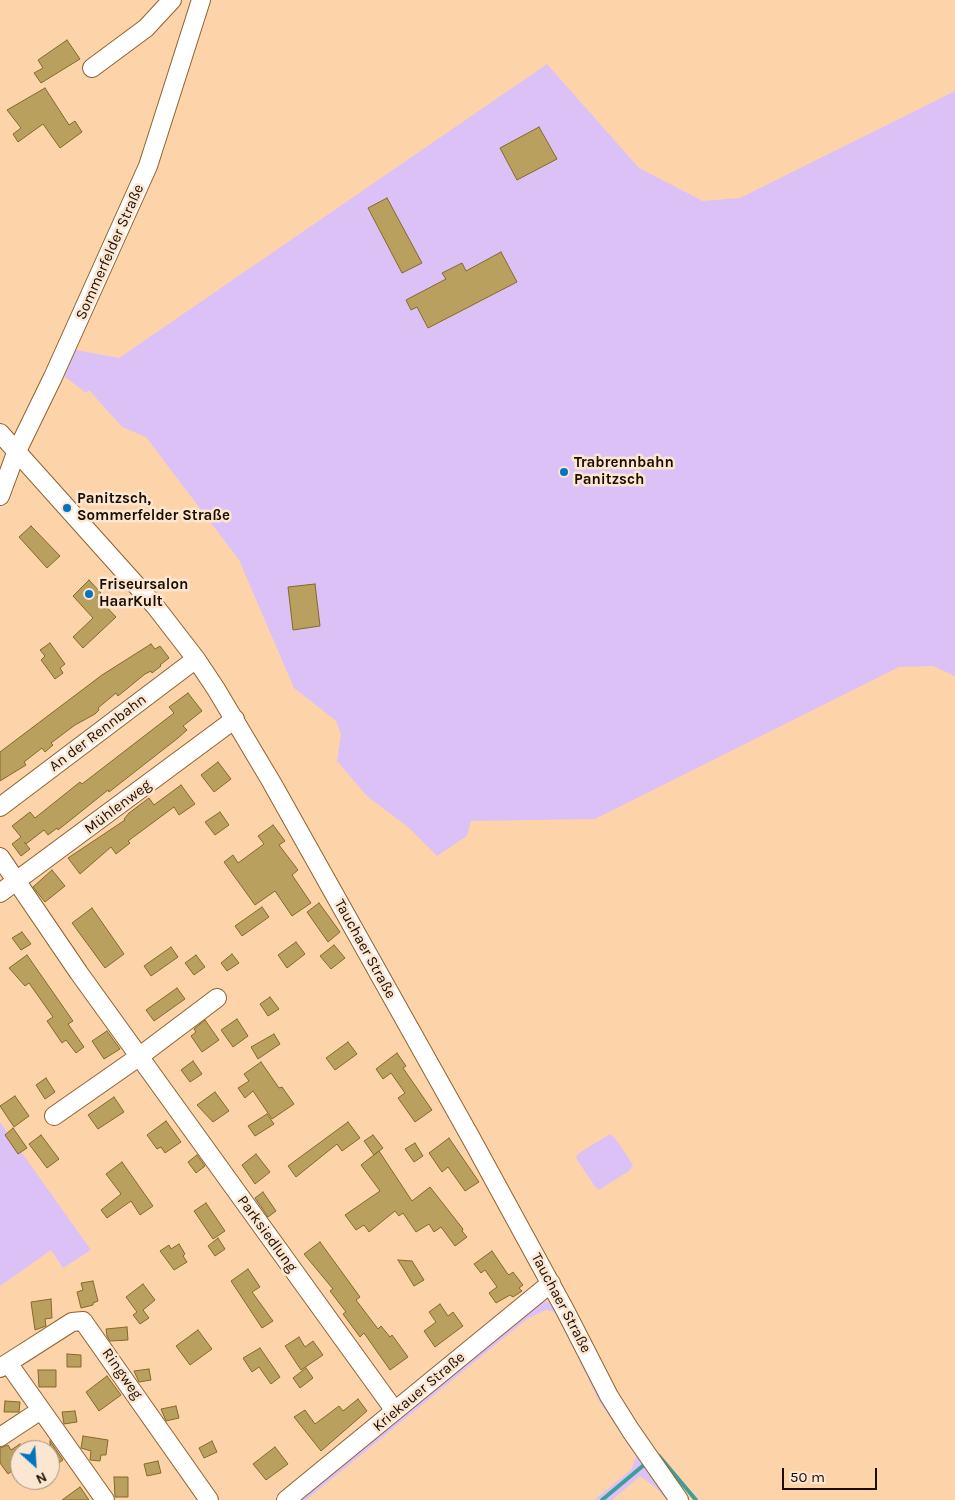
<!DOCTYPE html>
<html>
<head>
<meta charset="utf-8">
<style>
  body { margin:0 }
  #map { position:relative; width:955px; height:1500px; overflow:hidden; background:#fdd4aa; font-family:Karla,sans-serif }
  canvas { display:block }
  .north { position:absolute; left:10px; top:1440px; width:50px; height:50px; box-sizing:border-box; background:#fbe6d1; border:1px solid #a28f7d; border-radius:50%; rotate:154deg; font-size:14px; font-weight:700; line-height:20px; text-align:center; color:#1d0c00 }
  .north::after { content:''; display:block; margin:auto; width:18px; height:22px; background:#0474be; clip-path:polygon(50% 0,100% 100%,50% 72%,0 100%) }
  .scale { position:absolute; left:782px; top:1468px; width:95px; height:22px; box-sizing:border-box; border:2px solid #1d0c00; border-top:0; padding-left:6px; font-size:15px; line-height:18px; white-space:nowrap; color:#1d0c00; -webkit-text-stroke:4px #fbe6d1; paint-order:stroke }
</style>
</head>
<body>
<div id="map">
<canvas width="955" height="1500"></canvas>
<div class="north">N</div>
<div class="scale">50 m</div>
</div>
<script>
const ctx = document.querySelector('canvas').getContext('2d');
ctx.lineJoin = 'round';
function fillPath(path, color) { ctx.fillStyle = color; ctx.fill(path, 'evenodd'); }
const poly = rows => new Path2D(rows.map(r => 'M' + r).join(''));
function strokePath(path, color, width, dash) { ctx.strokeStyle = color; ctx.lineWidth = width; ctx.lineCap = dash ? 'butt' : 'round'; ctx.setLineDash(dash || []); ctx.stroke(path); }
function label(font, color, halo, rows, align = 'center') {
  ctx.font = font + ' Karla,sans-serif'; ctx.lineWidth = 5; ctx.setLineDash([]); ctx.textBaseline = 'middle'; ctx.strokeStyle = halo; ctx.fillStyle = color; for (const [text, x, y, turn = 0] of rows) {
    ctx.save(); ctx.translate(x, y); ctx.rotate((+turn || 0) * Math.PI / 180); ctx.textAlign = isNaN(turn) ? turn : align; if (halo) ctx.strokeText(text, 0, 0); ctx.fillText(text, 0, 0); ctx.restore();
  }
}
const green = poly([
  [547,64,639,168,703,201,740,198,955,91,955,676,933,666,899,667,595,819,471,821,467,836,437,856,409,828,367,796,337,761,341,734,336,721,294,688,239,560,146,437,122,427,89,390,86,393,64,376,64,371,71,349,119,358],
  [0,1122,91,1250,63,1268,51,1250,0,1286],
  [610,1134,616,1139,633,1165,629,1171,599,1190,596,1188,576,1158,579,1153],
  [541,1301,551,1303,673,1500,667,1500,655,1487,640,1476,612,1500,594,1500,631,1470,636,1456,599,1401,558,1316,552,1311,546,1310,527,1319,306,1500,294,1500]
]);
const stream = poly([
  [656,1455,659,1456,696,1500],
  [602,1500,645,1464]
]);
const building = poly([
  [67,40,80,59,41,83,34,73,43,68,38,60,67,40],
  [45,88,69,125,75,121,82,132,60,148,43,124,18,142,13,134,21,128,7,110,45,88],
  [539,127,557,159,517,180,500,148,539,127],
  [387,198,422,263,402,273,368,208,387,198],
  [501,252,517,282,428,328,417,307,411,310,406,300,446,279,442,273,462,263,466,271,501,252],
  [31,526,60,556,47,568,19,537,31,526],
  [89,580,101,593,97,597,116,617,83,648,73,637,93,618,73,596,89,580],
  [315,584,320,626,293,630,288,587,315,584],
  [50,643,65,664,60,668,63,673,55,679,41,660,45,656,40,650,50,643],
  [151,644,155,649,160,646,169,658,160,665,161,666,152,673,151,671,145,674,118,696,116,693,98,708,99,710,95,714,75,725,51,743,53,745,45,752,42,748,24,762,26,765,0,781,0,752,102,675,151,644],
  [188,693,202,711,183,726,187,730,178,738,109,792,108,790,58,830,57,828,48,835,44,830,26,844,24,842,30,849,21,856,12,844,21,837,12,826,30,812,35,818,80,782,82,784,174,713,169,707,188,693],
  [218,762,231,779,214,792,201,775,218,762],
  [181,785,195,804,179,815,174,807,128,841,130,843,116,854,111,847,80,874,68,858,125,820,124,819,129,813,149,798,154,805,181,785],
  [220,812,229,825,215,835,205,822,220,812],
  [273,825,285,841,279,845,298,870,292,875,311,903,292,916,275,891,255,905,224,862,233,855,238,863,264,844,258,836,273,825],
  [52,870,65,886,45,902,33,887,52,870],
  [319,903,340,932,328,942,307,912,319,903],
  [262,907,269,917,242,936,235,926,262,907],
  [92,908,124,954,105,968,72,923,92,908],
  [22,932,31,944,21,950,12,938,22,932],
  [296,942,305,954,287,968,278,955,296,942],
  [334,945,345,958,331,969,320,956,334,945],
  [171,947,178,957,151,976,144,966,171,947],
  [232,954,239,963,227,971,221,963,232,954],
  [27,955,73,1021,68,1024,84,1047,76,1053,66,1040,62,1043,47,1021,53,1017,29,983,25,986,9,968,27,955],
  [196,955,205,967,194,975,185,963,196,955],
  [177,988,185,999,154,1021,146,1010,177,988],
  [270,997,279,1009,268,1016,260,1004,270,997],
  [237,1019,248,1036,233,1047,221,1030,237,1019],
  [205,1020,219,1040,202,1052,191,1036,196,1032,194,1029,205,1020],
  [107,1031,120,1049,104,1059,92,1041,107,1031],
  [274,1034,280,1044,258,1059,251,1047,274,1034],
  [348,1042,357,1054,335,1070,326,1058,348,1042],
  [397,1053,406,1066,403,1068,432,1110,415,1122,398,1098,405,1093,391,1073,383,1079,376,1069,397,1053],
  [193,1061,202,1074,190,1082,181,1070,193,1061],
  [261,1062,279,1088,282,1087,294,1104,272,1119,253,1091,245,1098,238,1088,249,1081,244,1074,261,1062],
  [46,1078,55,1092,45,1099,36,1085,46,1078],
  [215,1092,229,1111,213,1122,197,1105,215,1092],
  [15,1096,29,1116,14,1127,0,1106,15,1096],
  [114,1097,124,1112,98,1129,88,1115,114,1097],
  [267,1114,274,1124,255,1136,248,1126,267,1114],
  [166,1121,181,1142,165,1153,161,1147,157,1149,147,1135,166,1121],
  [348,1122,360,1138,342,1151,337,1144,296,1177,288,1166,348,1122],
  [13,1128,27,1148,18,1154,5,1135,13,1128],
  [41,1135,59,1159,47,1168,29,1144,41,1135],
  [373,1135,383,1148,374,1155,364,1141,373,1135],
  [449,1138,479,1182,465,1191,448,1167,442,1172,429,1153,449,1138],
  [415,1143,423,1156,414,1162,405,1149,415,1143],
  [379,1151,412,1201,430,1187,463,1229,462,1231,467,1237,455,1246,441,1227,434,1232,429,1224,416,1232,403,1213,399,1216,395,1211,369,1232,364,1225,356,1230,345,1215,380,1191,361,1165,379,1151],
  [256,1154,270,1172,255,1184,242,1165,256,1154],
  [197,1155,205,1166,196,1173,188,1162,197,1155],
  [122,1162,153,1206,140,1215,131,1201,107,1218,101,1210,121,1194,106,1174,122,1162],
  [263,1192,276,1211,268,1217,255,1198,263,1192],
  [206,1203,225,1231,213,1239,194,1211,206,1203],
  [218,1238,225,1249,215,1256,208,1246,218,1238],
  [320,1242,360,1297,356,1300,378,1329,381,1326,390,1337,392,1335,408,1357,390,1370,364,1333,360,1337,343,1314,346,1312,330,1291,333,1289,304,1254,320,1242],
  [179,1244,185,1254,183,1256,187,1262,174,1270,160,1251,169,1245,171,1249,179,1244],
  [492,1251,507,1273,509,1275,513,1272,523,1285,519,1288,522,1291,513,1297,510,1295,496,1303,489,1293,497,1287,485,1270,481,1273,474,1264,492,1251],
  [398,1260,412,1261,424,1280,414,1286,398,1260],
  [248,1269,260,1287,252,1292,273,1321,262,1328,231,1281,248,1269],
  [93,1281,98,1301,93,1303,93,1305,81,1308,77,1292,83,1290,81,1283,93,1281],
  [143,1284,155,1300,143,1310,149,1318,140,1324,133,1315,137,1312,126,1297,143,1284],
  [51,1299,52,1318,45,1319,46,1326,35,1330,31,1302,51,1299],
  [440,1304,448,1316,453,1312,463,1326,435,1347,424,1331,436,1322,429,1312,440,1304],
  [127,1327,128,1340,110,1341,107,1336,106,1329,127,1327],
  [198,1330,212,1349,190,1365,176,1346,198,1330],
  [299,1337,305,1347,313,1341,323,1355,301,1370,285,1346,299,1337],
  [260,1348,280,1377,271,1384,259,1367,252,1372,243,1358,260,1348],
  [67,1354,81,1355,81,1367,67,1367,67,1354],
  [306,1368,313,1378,300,1388,293,1378,306,1368],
  [149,1369,151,1380,139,1382,134,1371,149,1369],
  [38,1370,56,1370,56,1387,39,1387,38,1370],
  [107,1376,121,1395,99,1411,86,1392,107,1376],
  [358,1399,367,1411,321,1451,294,1417,305,1410,315,1424,339,1406,343,1411,358,1399],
  [5,1401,20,1402,19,1412,4,1412,5,1401],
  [176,1406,179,1418,166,1421,161,1409,176,1406],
  [75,1411,77,1422,64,1424,62,1412,75,1411],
  [83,1436,108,1440,106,1455,101,1455,100,1461,90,1460,91,1451,81,1448,83,1436],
  [50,1441,63,1460,50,1469,50,1441],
  [212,1441,217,1452,204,1458,199,1448,212,1441],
  [20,1444,20,1465,8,1474,0,1463,0,1448,8,1445,11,1450,20,1444],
  [275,1447,288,1464,266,1480,253,1464,275,1447],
  [158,1461,161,1473,147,1476,144,1464,158,1461],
  [114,1477,128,1477,128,1497,115,1497,114,1477],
  [80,1487,89,1500,62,1500,80,1487]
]);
const minor = poly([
  [92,68,146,28,172,0],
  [0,433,155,606,196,659,216,689,272,783,471,1138,565,1310,609,1396,631,1431,679,1500],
  [0,496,16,453,53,377,148,166,201,0],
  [0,807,196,659],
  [0,857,79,973,395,1411],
  [0,893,235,719],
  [54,1116,140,1056,217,998],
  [8,1363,105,1500],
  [0,1368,72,1322,83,1321,209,1500],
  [0,1437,41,1410],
  [286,1500,551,1283]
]);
const markers = [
  [564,472,5,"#0474be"],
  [67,508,5,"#0474be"],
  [89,594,5,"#0474be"]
];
const streetNames = [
  ["Sommerfelder Straße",110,252,-66],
  ["An der Rennbahn",98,733,-37],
  ["Mühlenweg",118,807,-37],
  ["Tauchaer Straße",365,949,61],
  ["Parksiedlung",267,1234,54],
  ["Tauchaer Straße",561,1303,62],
  ["Ringweg",122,1374,55],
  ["Kriekauer Straße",419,1392,-40]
];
const poiNames = [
  ["Trabrennbahn",574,463],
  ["Panitzsch",574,480],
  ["Panitzsch,",77,499],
  ["Sommerfelder Straße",77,516],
  ["Friseursalon",99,585],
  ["HaarKult",99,602]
];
fillPath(green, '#dcc1f7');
strokePath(stream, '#3f9f97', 4);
fillPath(building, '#baa05f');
strokePath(building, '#836a28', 1);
strokePath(minor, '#8f622e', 20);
strokePath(minor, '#fff', 18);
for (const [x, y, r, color] of markers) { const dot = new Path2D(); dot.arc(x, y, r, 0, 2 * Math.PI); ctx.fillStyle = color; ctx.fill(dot); strokePath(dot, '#fbe6d1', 2); }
label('15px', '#1d0c00', '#fbe6d1', streetNames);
label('bold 15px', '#1d0c00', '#fbe6d1', poiNames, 'left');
</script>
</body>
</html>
